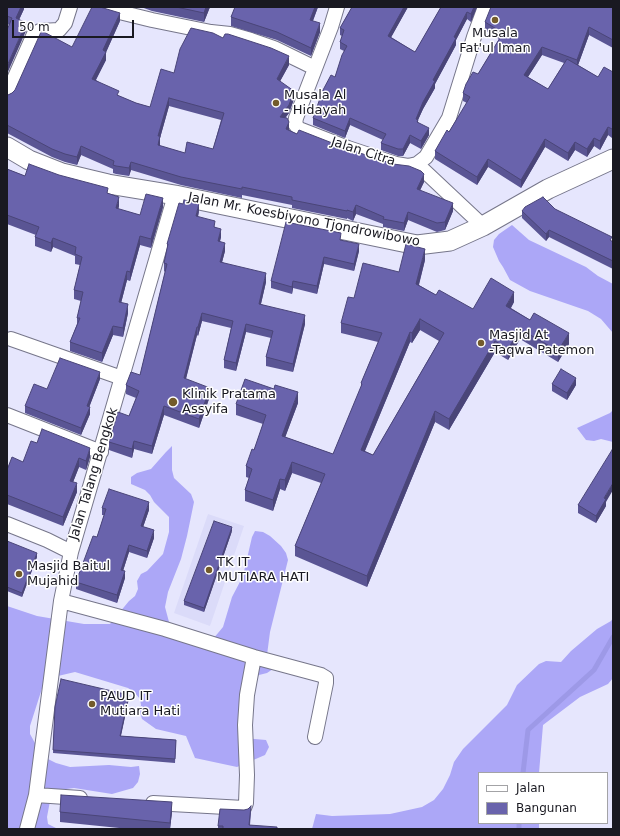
<!DOCTYPE html>
<html>
<head>
<meta charset="utf-8">
<style>
  body { margin:0 }
  #map { position:relative; width:620px; height:836px; overflow:hidden; background:#e6e6fd; font-family:"DejaVu Sans",sans-serif }
  canvas { display:block }
  .frame { position:absolute; inset:0; border:8px solid #191921; pointer-events:none }
  .legend { position:absolute; left:478px; top:772px; width:130px; height:52px; box-sizing:border-box; background:#fff; border:1px solid #a3a3a6; margin:0; padding:5px 7px; list-style:none; font-size:12px; color:#191921 }
  .legend li { display:flex; align-items:center; gap:8px; height:20px }
  .legend b { width:20px; border:1px solid #a3a3a6 }
  .scale { position:absolute; left:12px; top:20px; width:122px; height:18px; box-sizing:border-box; border:2px solid #191921; border-top:0; padding-left:5px; font-size:12px; line-height:14px; white-space:nowrap; color:#191921; -webkit-text-stroke:3px #fff; paint-order:stroke }
</style>
</head>
<body>
<div id="map">
<canvas width="620" height="836"></canvas>
<div class="frame"></div>
<ul class="legend">
<li><b style="height:5px;background:#fff"></b>Jalan</li>
<li><b style="height:11px;background:#6963ac"></b>Bangunan</li>
</ul>
<div class="scale">50 m</div>
</div>
<script>
const ctx = document.querySelector('canvas').getContext('2d');
ctx.lineJoin = 'round';
function fillPath(path, color) { ctx.fillStyle = color; ctx.fill(path, 'evenodd'); }
const poly = rows => new Path2D(rows.map(r => 'M' + r).join(''));
function strokePath(path, color, width, dash) { ctx.strokeStyle = color; ctx.lineWidth = width; ctx.lineCap = dash ? 'butt' : 'round'; ctx.setLineDash(dash || []); ctx.stroke(path); }
function label(font, color, halo, rows, align = 'center') {
  ctx.font = font + ' "DejaVu Sans",sans-serif'; ctx.lineWidth = 3; ctx.setLineDash([]); ctx.textBaseline = 'middle'; ctx.strokeStyle = halo; ctx.fillStyle = color; for (const [text, x, y, turn = 0] of rows) {
    ctx.save(); ctx.translate(x, y); ctx.rotate((+turn || 0) * Math.PI / 180); ctx.textAlign = isNaN(turn) ? turn : align; if (halo) ctx.strokeText(text, 0, 0); ctx.fillText(text, 0, 0); ctx.restore();
  }
}
const built = poly([
  [208,514,244,526,210,626,174,613]
]);
const forest = poly([
  [512,225,529,240,586,267,598,276,613,284,613,333,601,319,588,311,530,291,510,280,503,267,499,261,493,247,494,240,499,234],
  [613,410,613,442,601,439,594,441,586,440,577,428,610,413],
  [172,446,172,470,174,478,191,494,194,502,187,536,181,559,168,592,165,607,169,622,184,630,213,639,223,627,232,597,243,576,252,537,255,531,263,532,270,536,281,546,286,553,288,560,270,632,267,655,273,669,267,673,259,675,254,681,243,738,266,740,269,747,265,755,237,767,195,758,186,736,156,729,142,719,140,712,141,705,140,699,134,692,128,688,75,672,45,679,30,726,30,734,42,756,56,763,70,767,109,765,131,767,139,766,140,774,138,782,133,788,112,794,74,788,59,790,50,801,47,817,48,824,58,829,7,829,7,606,37,616,84,624,110,624,129,601,135,596,138,589,137,581,141,574,147,571,163,554,169,532,169,517,154,502,150,495,145,490,131,484,131,477,137,473,151,469,166,452],
  [613,618,613,678,608,684,580,697,543,725,539,773,479,773,479,823,539,823,539,829,312,829,316,814,332,816,390,814,422,807,434,800,443,789,450,775,454,762,463,749,507,705,517,685,539,664,546,661,561,662,571,651,597,629,611,621]
]);
const stream = poly([
  [523,773,528,730,594,670,613,637],
  [519,829,519,823]
]);
const minor = poly([
  [99,7,152,20,211,32,230,34,251,40,274,48,315,68],
  [337,7,331,27,296,118,295,124,299,129,348,148,396,164,408,166,417,164,426,157,449,118,474,37,485,7],
  [7,95,34,34,40,31,59,30,65,23,70,7],
  [417,164,483,226],
  [11,339,122,378],
  [7,415,101,452],
  [7,524,47,540,71,552],
  [61,601,165,629,254,657,321,675,326,678,326,683,315,737],
  [36,795,80,798],
  [153,803,244,808,246,803,247,775,245,725,247,695,254,657],
  [27,829,36,795,61,601,71,552,175,195]
]);
const secondary = poly([
  [7,147,29,160,62,173,108,184,175,195,417,245,450,241,483,226,548,189,613,159]
]);
const wall = poly([
  [7,7,24,7,24,9,19,20,26,31,7,24],
  [141,7,210,7,204,22,152,11],
  [235,7,318,7,313,21,320,32,311,56,277,40,231,26,231,17],
  [352,7,408,7,391,37,415,52,441,7,477,7,471,22,467,19,456,40,456,45,435,84,435,88,423,109,418,120,418,122,429,135,421,149,410,143,403,156,398,156,381,150,381,143,383,140,350,125,345,138,313,125,313,118,335,77,344,51,340,49,340,42,342,36,340,35,340,28],
  [613,7,613,48,589,35,578,65,598,77,613,72,613,136,612,138,608,135,600,150,594,146,587,157,575,150,568,161,545,147,521,188,488,167,477,185,435,159,435,151,449,132,467,103,463,101,463,93,478,74,499,39,485,30,485,22],
  [542,55,564,63,548,89,528,77],
  [120,21,106,52,106,60,96,80,119,96,136,103,150,107,174,73,223,38,289,65,280,81,294,99,289,113,285,118,289,130,297,134,424,182,420,190,453,211,445,230,437,232,408,220,404,231,383,227,383,224,356,214,353,221,347,218,347,219,292,208,292,205,242,195,242,198,181,185,131,170,129,176,116,174,113,173,113,169,81,155,77,165,65,162,52,157,7,133,7,95,8,95,12,93,72,47],
  [169,106,221,120,213,149,185,153,160,146,160,138],
  [7,169,25,176,108,193,119,206,118,209,140,215,163,207,151,248,140,245,130,281,127,280,121,303,128,313,123,337,113,335,102,362,70,351,70,342,77,324,77,318,81,301,74,299,74,290,80,265,75,264,75,256,53,247,51,252,35,246,35,237,36,235,7,224],
  [555,209,613,242,613,269,549,237,546,241,522,218,522,211],
  [199,211,198,217,215,227,221,237,220,241,225,251,222,262,266,282,261,304,305,324,293,372,266,366,266,357,271,338,246,332,236,371,224,368,224,360,231,328,202,321,198,336,197,335,186,379,210,396,199,428,164,415,152,454,134,449,132,458,109,450,109,442,129,416,136,398,126,394,126,385,140,375,165,272,164,271,164,263,167,249,167,244],
  [341,240,359,251,354,271,324,264,317,294,293,288,292,294,271,288,271,281],
  [425,260,419,285,436,295,473,309,514,302,511,308,569,344,558,362,520,339,508,360,495,352,449,430,435,422,367,587,295,556,295,546,321,483,292,473,285,491,280,489,273,511,245,501,245,490,249,478,246,477,246,466,254,450,263,424,236,415,236,404,298,403,285,437,333,454,361,387,361,383,378,342,341,333,341,323,354,298,399,272],
  [420,330,439,341,373,455,365,451,410,342,412,343],
  [100,379,89,407,90,414,81,435,25,413,25,406,47,389],
  [552,384,576,385,567,400,552,391],
  [37,443,90,457,86,470,79,467,73,482,77,492,63,526,7,504,7,470,23,462],
  [606,502,606,506,596,523,578,513,578,505],
  [102,508,149,510,143,527,154,538,147,558,129,552,123,571,125,578,117,603,76,589,76,582,97,537,104,515,102,515],
  [232,531,204,612,184,605,184,601],
  [7,541,37,557,22,597,7,591],
  [129,698,121,736,176,740,175,763,53,753,55,707],
  [60,812,172,812,170,829,129,829,60,822],
  [251,812,250,825,277,829,218,829,218,826]
]);
const shadedWall = poly([
  [21,7,24,7,24,9,16,26,16,18],
  [206,7,210,7,204,22,204,13],
  [315,7,318,7,310,28,310,20],
  [404,7,408,7,388,43,388,36],
  [474,7,477,7,471,22,471,14],
  [467,12,467,19,456,40,456,45,435,84,435,88,423,109,418,120,418,127,416,119,433,80,454,37],
  [120,13,120,21,104,57,106,52,106,60,92,87,92,79,103,50],
  [26,23,26,31,7,74,7,66],
  [320,23,320,32,311,56,311,48],
  [589,27,589,35,577,68,577,60],
  [542,47,542,55,524,83,524,75],
  [289,56,289,65,277,87,277,79],
  [294,91,294,99,289,113,280,125,280,117],
  [169,98,169,106,160,138,160,144,158,153,158,136],
  [350,118,350,125,345,138,345,131],
  [289,122,289,130,286,129],
  [608,127,608,135,600,150,600,141],
  [429,128,429,135,421,149,421,141],
  [613,128,613,136,612,138,612,129],
  [410,135,410,143,403,156,403,149],
  [594,138,594,146,587,157,587,149],
  [545,139,545,147,521,188,521,180],
  [575,142,575,150,568,161,568,153],
  [81,146,81,155,77,165,77,157],
  [488,159,488,167,477,185,477,177],
  [131,162,131,170,129,176,129,168],
  [424,174,424,182,417,197,417,189],
  [119,197,119,206,116,218,116,208],
  [163,198,163,207,151,248,151,239],
  [199,203,199,211,196,225,196,216],
  [453,203,453,211,445,230,445,222],
  [356,205,356,214,353,221,353,212],
  [408,212,408,220,404,231,404,223],
  [221,229,221,237,218,249,218,241],
  [549,230,549,237,546,241,546,234],
  [140,236,140,245,130,281,130,272],
  [53,238,53,247,51,252,51,243],
  [225,243,225,251,220,270,220,262],
  [359,244,359,251,354,271,354,264],
  [425,249,425,260,416,295,416,284],
  [324,257,324,264,317,294,317,286],
  [127,271,127,280,119,311,119,302],
  [266,273,266,282,259,312,259,304],
  [293,281,293,288,292,294,292,287],
  [514,292,514,302,506,316,506,306],
  [128,304,128,313,123,337,123,328],
  [202,313,202,321,198,336,198,327],
  [305,315,305,324,293,372,293,364],
  [420,319,420,330,412,343,412,333],
  [246,324,246,332,236,371,236,363],
  [113,326,113,335,102,362,102,353],
  [197,327,197,335,184,386,184,378],
  [520,329,520,339,508,360,508,349],
  [410,332,410,342,361,460,361,450],
  [569,333,569,344,558,362,558,351],
  [495,341,495,352,449,430,449,419],
  [100,372,100,379,87,413,87,406],
  [576,378,576,385,567,400,567,393],
  [210,388,210,396,199,428,199,419],
  [298,392,298,403,282,446,282,436],
  [164,406,164,415,152,454,152,446],
  [90,407,90,414,81,435,81,428],
  [435,411,435,422,367,587,367,576],
  [134,441,134,449,132,458,132,449],
  [90,448,90,457,86,470,86,461],
  [79,458,79,467,70,490,70,481],
  [292,462,292,473,285,491,285,480],
  [280,479,280,489,273,511,273,500],
  [77,483,77,492,63,526,63,517],
  [613,483,613,490,606,502,606,506,596,523,596,516,604,498],
  [149,502,149,510,141,533,141,526],
  [232,527,232,531,204,612,204,608],
  [154,530,154,538,147,558,147,551],
  [129,545,129,552,121,577,121,570],
  [37,553,37,557,22,597,22,593],
  [125,571,125,578,117,603,117,595],
  [129,695,129,698,120,739,120,736],
  [172,802,172,812,170,829,170,823]
]);
const building = poly([
  [7,7,21,7,16,18,26,23,7,66,7,30,12,18,7,16,7,7],
  [92,7,100,7,120,13,103,50,106,52,92,79,119,91,117,95,136,103,150,107,161,69,174,73,180,49,191,28,213,33,223,38,225,34,228,34,271,48,289,56,277,79,294,91,289,105,280,117,287,118,289,122,286,129,297,134,299,130,345,148,393,164,409,166,421,171,424,174,417,189,453,203,445,222,437,223,408,212,404,223,383,219,384,217,356,205,353,212,347,210,347,211,292,200,292,197,242,187,242,189,181,177,131,162,129,168,116,166,113,165,114,161,81,146,77,157,65,154,52,149,7,125,7,95,8,95,12,93,15,90,41,32,42,31,72,47,92,7],
  [169,98,224,113,213,149,187,142,185,153,158,145,160,136,158,136,169,98],
  [176,7,206,7,204,13,176,7],
  [235,7,315,7,310,20,320,23,311,48,277,32,231,17,235,7],
  [352,7,404,7,388,36,415,52,441,7,474,7,471,14,467,12,454,37,456,38,433,80,435,81,423,102,416,119,418,120,417,122,429,128,421,141,410,135,403,149,398,149,381,143,386,134,350,118,345,131,313,118,323,90,331,75,335,77,342,55,347,46,340,42,344,30,340,28,352,7],
  [491,7,613,7,613,40,589,27,577,60,542,47,524,75,548,89,567,59,598,77,604,67,613,72,613,128,612,129,608,127,600,141,594,138,587,149,575,142,568,153,545,139,521,180,488,159,477,177,435,151,447,130,449,132,470,97,463,93,466,84,473,72,478,74,503,33,485,22,491,7],
  [29,164,59,175,108,188,107,193,119,197,116,208,140,215,146,194,163,198,151,239,140,236,130,272,127,271,119,302,128,304,123,328,113,326,102,353,70,342,80,318,77,318,83,292,74,290,82,257,75,254,76,247,53,238,51,243,35,237,39,227,7,215,7,169,25,176,29,164],
  [543,197,555,209,612,237,610,240,613,242,613,261,549,230,546,234,522,211,525,207,543,197],
  [184,200,199,203,196,216,215,221,214,227,221,229,218,241,225,243,220,262,266,273,259,304,305,315,293,364,266,357,273,331,246,324,236,363,224,360,233,321,202,313,198,327,197,327,184,378,210,388,199,419,164,406,152,446,134,441,132,449,109,442,118,412,129,416,139,391,126,385,131,372,140,375,167,264,164,263,168,244,167,244,179,203,183,204,184,200],
  [286,222,341,233,340,240,359,244,354,264,324,257,317,286,293,281,292,287,271,281,286,222],
  [406,244,425,249,416,284,436,295,439,290,473,309,491,278,514,292,506,306,530,320,534,313,569,333,558,351,520,329,508,349,495,341,449,419,435,411,367,576,295,546,325,474,292,462,285,480,280,479,273,500,245,490,252,469,246,466,252,449,254,450,266,415,236,404,245,379,274,389,275,385,298,392,282,436,333,454,362,384,361,383,382,333,341,323,348,297,354,298,363,263,399,272,406,244],
  [420,319,444,333,373,455,361,450,410,332,412,333,420,319],
  [60,358,100,372,87,406,90,407,81,428,25,406,34,384,47,389,60,358],
  [561,369,576,378,567,393,552,384,561,369],
  [42,429,90,448,86,461,79,458,70,481,77,483,63,517,7,495,7,470,12,457,23,462,31,441,37,443,42,429],
  [612,450,613,451,613,483,604,498,606,499,596,516,578,505,612,450],
  [109,489,149,502,141,526,154,530,147,551,129,545,121,570,125,571,117,595,76,582,93,536,97,537,106,509,102,508,109,489],
  [214,521,232,527,204,608,184,601,214,521],
  [7,541,37,553,22,593,7,587,7,541],
  [61,679,129,695,120,736,176,740,175,759,53,750,55,707,61,679],
  [61,795,172,802,170,823,60,812,61,795],
  [251,806,249,825,277,827,277,829,223,829,223,826,218,826,220,809,244,810,248,809,251,806]
]);
const markers = [
  [495,20,4,"#735b2b"],
  [276,103,4,"#735b2b"],
  [481,343,4,"#735b2b"],
  [173,402,5,"#735b2b"],
  [209,570,4,"#735b2b"],
  [19,574,4,"#735b2b"],
  [92,704,4,"#735b2b"]
];
const poiNames = [
  ["Musala",495,34,"center"],
  ["Fat'ul Iman",495,49,"center"],
  ["Musala Al",284,96],
  ["- Hidayah",284,111],
  ["Masjid At",489,336],
  ["-Taqwa Patemon",489,351],
  ["Klinik Pratama",182,395],
  ["Assyifa",182,410],
  ["TK IT",217,563],
  ["MUTIARA HATI",217,578],
  ["Masjid Baitul",27,567],
  ["Mujahid",27,582],
  ["PAUD IT",100,697],
  ["Mutiara Hati",100,712]
];
const streetNames = [
  ["Jalan Citra",363,152,18],
  ["Jalan Mr. Koesbiyono Tjondrowibowo",304,220,11],
  ["Jalan Talang Bengkok",94,474,-73]
];
fillPath(built, '#dbdbf9');
fillPath(forest, '#aca7f7');
strokePath(stream, '#9d99e7', 5);
strokePath(minor, '#76768a', 16);
strokePath(secondary, '#76768a', 21);
strokePath(minor, '#fff', 14);
strokePath(secondary, '#fff', 19);
fillPath(wall, '#5a5594');
fillPath(shadedWall, '#4a4578');
fillPath(building, '#6963ac');
strokePath(building, '#4a4578', 1);
for (const [x, y, r, color] of markers) { const dot = new Path2D(); dot.arc(x, y, r, 0, 2 * Math.PI); ctx.fillStyle = color; ctx.fill(dot); strokePath(dot, '#fff', 1.5); }
label('13px', '#191921', '#fff', poiNames, 'left');
label('13px', '#191921', '#fff', streetNames);
</script>
</body>
</html>
